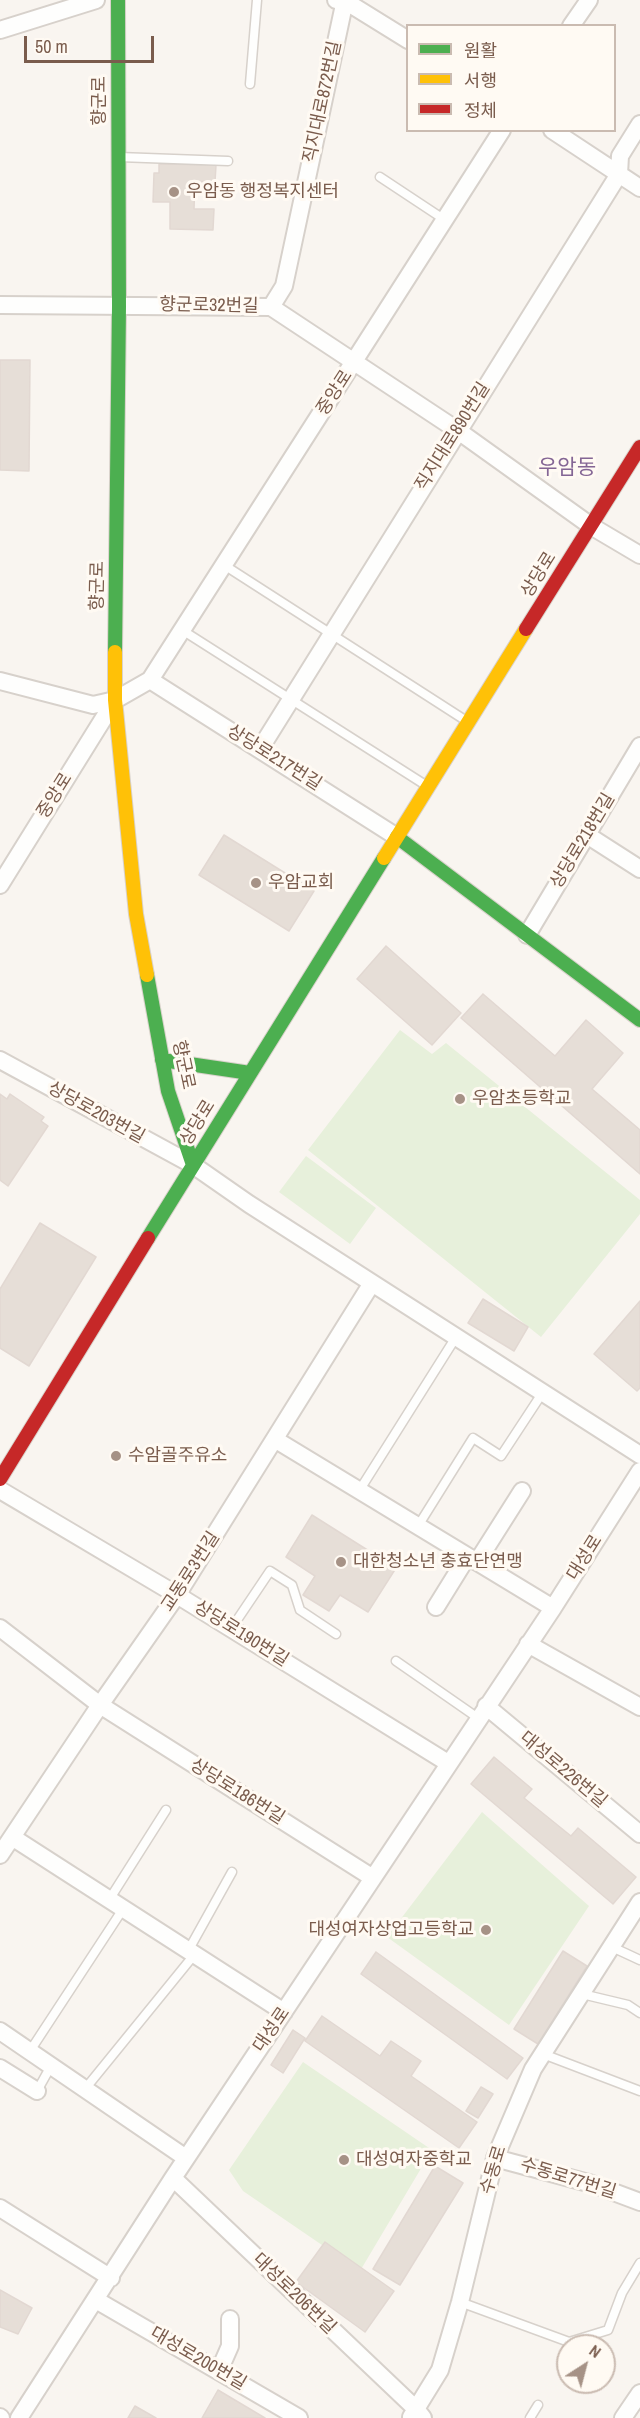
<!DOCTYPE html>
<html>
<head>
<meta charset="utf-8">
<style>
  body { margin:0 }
  #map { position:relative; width:640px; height:2418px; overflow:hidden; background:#f9f5f0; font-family:"Archivo Narrow","Noto Sans KR",sans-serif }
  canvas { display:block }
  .legend { position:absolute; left:406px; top:24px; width:210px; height:108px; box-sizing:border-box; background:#fffaf3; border:2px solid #cabbb1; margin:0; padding:8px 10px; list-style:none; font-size:18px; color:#7a5c4d }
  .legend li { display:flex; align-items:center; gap:12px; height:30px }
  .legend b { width:30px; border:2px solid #cabbb1 }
  .north { position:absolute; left:556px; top:2334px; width:60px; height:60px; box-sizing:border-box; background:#fffaf3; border:2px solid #cabbb1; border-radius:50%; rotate:36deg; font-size:16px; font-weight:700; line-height:24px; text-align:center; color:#7a5c4d }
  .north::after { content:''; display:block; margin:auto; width:21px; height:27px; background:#a69286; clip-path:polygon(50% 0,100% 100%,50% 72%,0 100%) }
  .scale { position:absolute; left:24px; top:36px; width:130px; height:27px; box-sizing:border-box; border:3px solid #7a5c4d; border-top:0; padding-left:8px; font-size:18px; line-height:21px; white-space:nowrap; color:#7a5c4d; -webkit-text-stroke:4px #fffaf3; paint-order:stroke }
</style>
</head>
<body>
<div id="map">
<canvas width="640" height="2418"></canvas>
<ul class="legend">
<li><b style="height:8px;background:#4caf50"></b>원활</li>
<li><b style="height:8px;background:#ffc107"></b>서행</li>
<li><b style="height:8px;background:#c62828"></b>정체</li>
</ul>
<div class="north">N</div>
<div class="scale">50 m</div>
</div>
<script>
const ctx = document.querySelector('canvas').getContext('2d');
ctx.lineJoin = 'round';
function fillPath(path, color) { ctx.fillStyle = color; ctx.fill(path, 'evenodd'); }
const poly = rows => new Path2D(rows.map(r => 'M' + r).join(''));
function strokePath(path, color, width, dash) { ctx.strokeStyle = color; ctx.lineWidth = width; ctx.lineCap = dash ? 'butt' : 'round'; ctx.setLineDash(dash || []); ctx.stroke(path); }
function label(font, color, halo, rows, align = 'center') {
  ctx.font = font + ' "Archivo Narrow","Noto Sans KR",sans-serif'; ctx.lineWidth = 6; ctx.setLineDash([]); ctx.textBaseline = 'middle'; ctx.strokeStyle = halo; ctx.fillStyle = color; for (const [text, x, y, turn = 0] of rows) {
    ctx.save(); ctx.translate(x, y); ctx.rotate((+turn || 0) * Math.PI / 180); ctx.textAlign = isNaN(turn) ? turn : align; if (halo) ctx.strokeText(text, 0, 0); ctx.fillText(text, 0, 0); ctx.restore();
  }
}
const green = poly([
  [400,1030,432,1054,446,1043,640,1200,640,1214,541,1337,308,1150],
  [306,1156,376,1208,350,1244,279,1192],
  [482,1812,589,1906,509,2025,387,1937],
  [303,2062,432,2150,360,2271,243,2191,229,2170]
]);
const building = poly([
  [159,164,216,165,215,182,195,182,194,209,214,209,213,230,170,229,170,202,153,202,154,173,159,173,159,164],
  [0,360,30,360,29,471,0,470,0,360],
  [224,835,314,891,289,931,199,875,224,835],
  [386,946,461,1013,432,1045,357,979,386,946],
  [483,994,555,1056,586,1020,623,1053,592,1089,640,1130,640,1174,461,1018,483,994],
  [0,1094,7,1099,10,1094,44,1117,41,1121,48,1126,8,1186,0,1180,0,1094],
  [40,1223,96,1257,29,1366,0,1348,0,1289,40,1223],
  [483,1299,528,1327,514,1351,468,1323,483,1299],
  [640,1301,640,1388,637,1391,594,1354,640,1301],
  [312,1515,396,1568,368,1612,340,1595,329,1611,303,1595,315,1576,286,1557,312,1515],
  [494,1757,532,1789,524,1798,571,1836,578,1828,636,1877,613,1904,471,1784,494,1757],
  [563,1951,587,1966,538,2044,514,2029,563,1951],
  [376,1952,523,2058,507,2079,361,1974,376,1952],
  [322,2016,380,2056,391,2041,421,2061,411,2076,477,2122,459,2148,305,2041,322,2016],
  [293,2030,305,2038,283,2073,271,2065,293,2030],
  [481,2087,493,2094,478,2118,466,2111,481,2087],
  [435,2166,463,2183,400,2285,373,2269,435,2166],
  [325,2242,394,2291,365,2332,296,2282,325,2242],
  [0,2290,32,2308,18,2334,0,2327,0,2290],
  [218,2390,265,2418,202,2418,218,2390],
  [135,2406,156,2418,128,2418,135,2406]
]);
const lane = poly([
  [250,84,257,0],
  [119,157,228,161],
  [380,177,445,220],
  [224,565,468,722],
  [182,630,427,786],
  [359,1491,456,1337],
  [418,1526,473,1438,501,1456,543,1392],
  [231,1629,270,1571,292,1585,300,1610,336,1634],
  [396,1661,478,1718],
  [109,1900,166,1810],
  [612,1947,640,1960],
  [188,1951,232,1872],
  [582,1994,628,2005,640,2013],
  [30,2051,123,1909],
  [543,2054,640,2091],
  [85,2089,194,1955],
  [37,2091,51,2066],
  [460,2302,569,2342,608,2330,622,2293,640,2263],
  [530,2418,538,2405]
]);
const street = poly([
  [336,0,345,1,408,40],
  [571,26,589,0],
  [0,30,96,0],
  [552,130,640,188],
  [0,305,271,307,457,430,591,526,640,555],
  [271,307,284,286,345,0],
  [150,680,397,837],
  [0,681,93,705,115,700],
  [260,749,619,174,620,156,640,124],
  [587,835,640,869],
  [0,885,115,700,150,680,502,130],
  [527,935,640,746],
  [0,1060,193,1165,249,1204,640,1455],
  [276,1440,553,1608],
  [0,1490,177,1595,448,1763],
  [477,1562,522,1491],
  [436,1607,467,1557],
  [0,1628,100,1705,373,1878],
  [528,1644,640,1707],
  [486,1706,640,1834],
  [12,1837,284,2012],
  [0,1855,100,1705,177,1595,372,1283],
  [0,2031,186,2158],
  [0,2068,37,2091],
  [495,2158,592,2184,640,2202],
  [173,2178,416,2409,411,2417],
  [0,2208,111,2278],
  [96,2300,299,2418],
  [219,2371,230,2346,230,2319],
  [0,2417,1,2418],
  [19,2418,173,2178,553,1608,640,1471],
  [423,2418,416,2409,440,2370,460,2302,495,2158,533,2069,640,1902],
  [623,2418,640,2393]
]);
const fast = poly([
  [115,652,119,306,118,0],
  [397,837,640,1020],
  [147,975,168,1091,193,1165],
  [162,1060,250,1073],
  [148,1238,384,858]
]);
const slow = poly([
  [115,652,115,700,136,914,147,975],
  [384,858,526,629]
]);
const jam = poly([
  [526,629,640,447],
  [0,1479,148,1238]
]);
const markers = [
  [174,192,6,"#a69286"],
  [256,883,6,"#a69286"],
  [460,1099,6,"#a69286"],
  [116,1456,6,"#a69286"],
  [341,1562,6,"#a69286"],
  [486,1930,6,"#a69286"],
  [344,2160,6,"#a69286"]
];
const streetNames = [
  ["향군로",100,101,-90],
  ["직지대로872번길",323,102,-78],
  ["향군로32번길",209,306,1],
  ["중앙로",335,393,-57],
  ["직지대로890번길",453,437,-58],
  ["상당로",539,575,-58],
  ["향군로",98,586,-89],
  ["상당로217번길",274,758,32],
  ["중앙로",55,796,-58],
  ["상당로218번길",583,841,-59],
  ["향군로",183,1065,78],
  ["상당로203번길",96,1113,29],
  ["상당로",198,1123,-58],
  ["대성로",585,1558,-58],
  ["교동로3번길",191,1572,-57],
  ["상당로190번길",241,1634,32],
  ["대성로226번길",563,1770,40],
  ["상당로186번길",237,1792,32],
  ["대성로",272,2030,-56],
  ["수동로",494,2170,-73],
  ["수동로77번길",568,2179,17],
  ["대성로206번길",294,2294,44],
  ["대성로200번길",198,2359,30]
];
const poiNames = [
  ["우암동 행정복지센터",186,192],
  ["우암교회",268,883],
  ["우암초등학교",472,1099],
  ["수암골주유소",128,1456],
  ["대한청소년 충효단연맹",353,1562],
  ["대성여자상업고등학교",474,1930,"right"],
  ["대성여자중학교",356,2160]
];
const quarterNames = [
  ["우암동",567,468]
];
fillPath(green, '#e7f0db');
fillPath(building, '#e6ded7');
strokePath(building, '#e2d8d2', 1.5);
strokePath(lane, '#d7d1cb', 11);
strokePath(street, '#d7d1cb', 20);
strokePath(fast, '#d9d2cb', 16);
strokePath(slow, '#d9d2cb', 16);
strokePath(jam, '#d9d2cb', 16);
strokePath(lane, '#fefefd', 8);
strokePath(street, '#fefefd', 16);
strokePath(fast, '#4caf50', 14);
strokePath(slow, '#ffc107', 14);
strokePath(jam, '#c62828', 14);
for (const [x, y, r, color] of markers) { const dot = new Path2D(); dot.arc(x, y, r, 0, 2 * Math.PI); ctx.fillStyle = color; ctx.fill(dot); strokePath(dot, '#fffaf3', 2); }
label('18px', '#7a5c4d', '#fffaf3', streetNames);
label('18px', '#7a5c4d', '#fffaf3', poiNames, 'left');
label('21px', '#846695', '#fffaf3', quarterNames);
</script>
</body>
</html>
